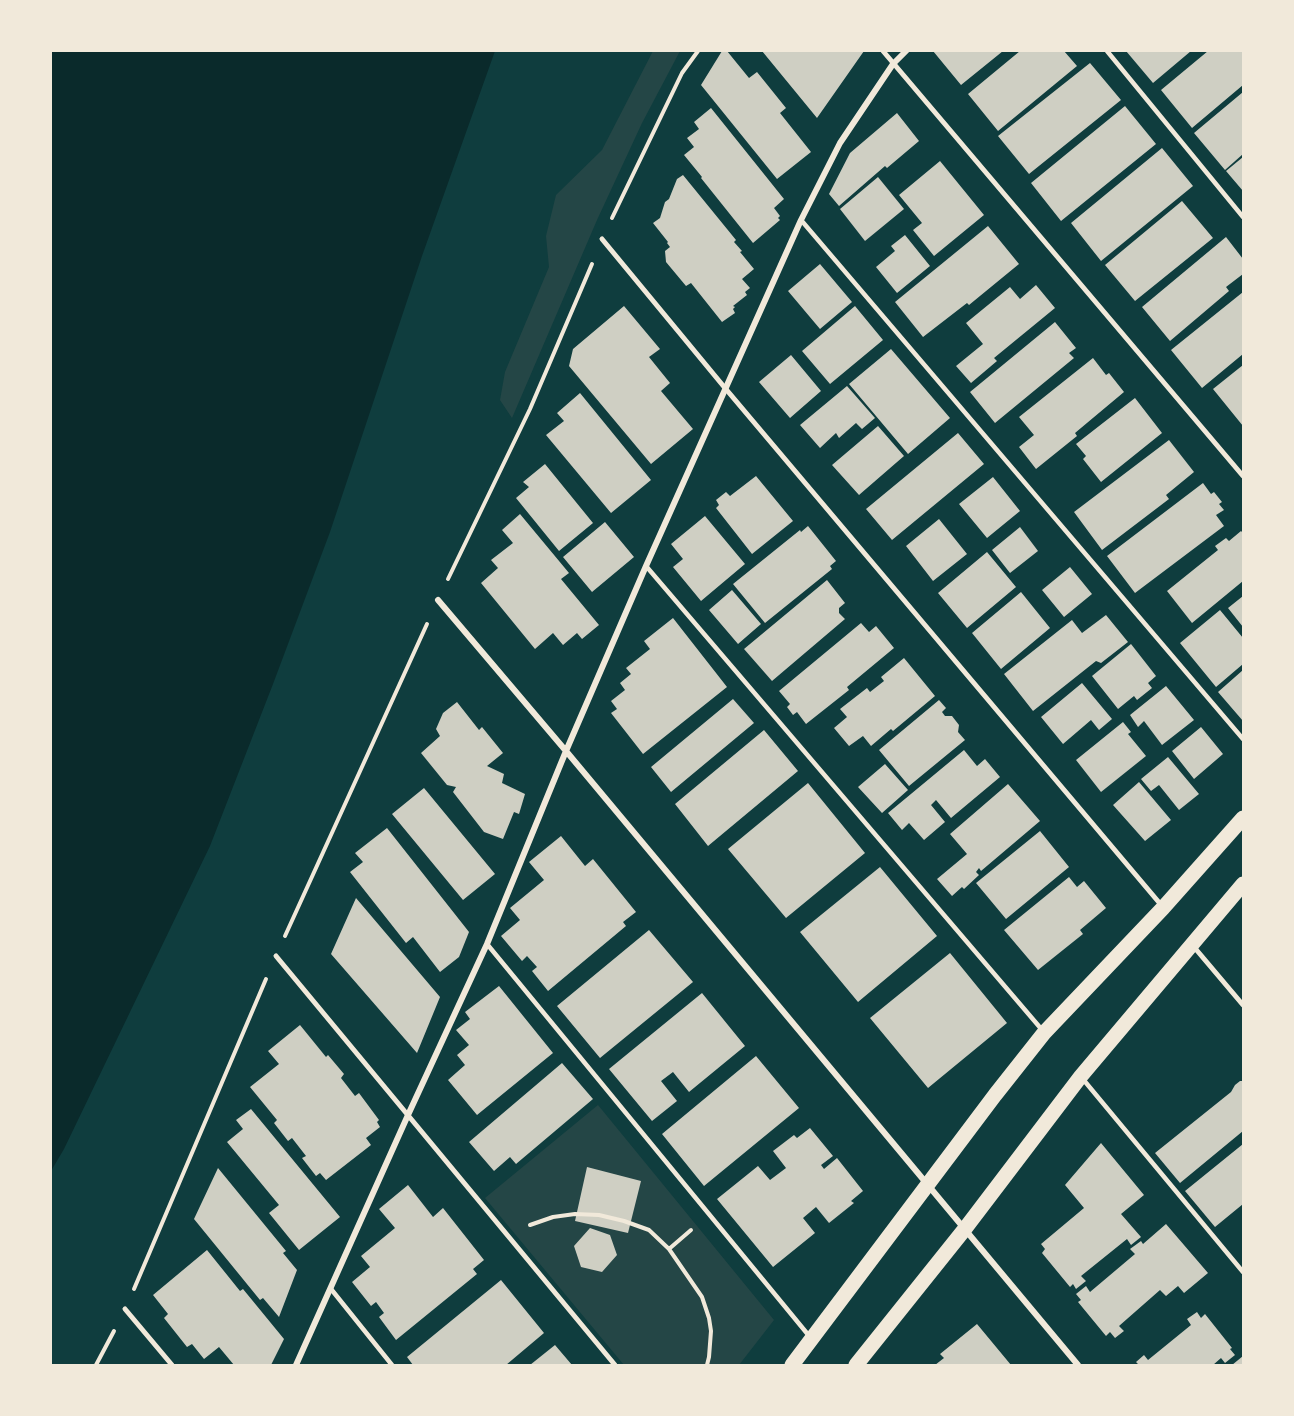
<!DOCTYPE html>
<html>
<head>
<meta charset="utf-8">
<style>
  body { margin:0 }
  #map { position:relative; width:1294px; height:1416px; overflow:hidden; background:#0f3d3e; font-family:Raleway,sans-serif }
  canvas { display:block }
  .frame { position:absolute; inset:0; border:52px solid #f1e9da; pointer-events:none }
</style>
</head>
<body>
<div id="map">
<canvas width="1294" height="1416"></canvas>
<div class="frame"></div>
</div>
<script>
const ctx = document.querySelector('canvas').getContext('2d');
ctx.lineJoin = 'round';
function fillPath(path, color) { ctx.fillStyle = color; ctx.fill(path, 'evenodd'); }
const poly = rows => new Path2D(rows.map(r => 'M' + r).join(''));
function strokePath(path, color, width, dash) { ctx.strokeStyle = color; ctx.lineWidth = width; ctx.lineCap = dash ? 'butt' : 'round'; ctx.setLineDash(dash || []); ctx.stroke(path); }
const green = poly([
  [653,51,680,51,642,123,597,220,512,418,500,400,505,372,549,267,546,236,556,195,602,150],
  [598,1105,774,1320,739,1365,624,1365,485,1198]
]);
const water = poly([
  [51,51,495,51,422,256,330,532,273,684,210,846,64,1149,51,1171]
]);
const building = poly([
  [722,51,727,51,749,78,757,72,786,108,780,113,811,152,777,179,701,85],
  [762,51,864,51,817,118],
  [933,51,1003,51,961,85],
  [1020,51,1064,51,1077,66,998,131,968,94],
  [1126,51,1191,51,1153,83],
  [1208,51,1243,51,1243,85,1192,128,1161,90],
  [1090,63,1121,100,1029,174,998,136],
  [1243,92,1243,154,1225,170,1194,133],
  [1125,106,1156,144,1061,221,1031,183],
  [711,108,784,199,774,208,780,216,778,218,780,220,753,243,701,178,702,177,684,155,694,147,687,138,699,129,694,122],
  [897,113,919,141,887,168,885,166,839,206,829,194,850,153],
  [1162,148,1193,186,1101,261,1071,223],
  [1243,157,1243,191,1226,171],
  [940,161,984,215,934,256,913,230,922,223,899,195],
  [683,175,736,240,734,242,742,251,740,252,754,269,742,279,750,288,745,292,747,295,733,306,735,307,733,309,735,313,722,322,691,283,686,286,666,262,665,251,670,247,667,243,668,242,653,223,660,218,665,202,669,199,677,179],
  [878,177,904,209,865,241,840,209],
  [1182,201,1213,238,1135,301,1105,265],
  [988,226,1019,264,969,305,967,303,923,337,895,302],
  [905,235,930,266,897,293,876,267,895,251,891,246],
  [1226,237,1243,259,1243,274,1226,287,1229,291,1170,341,1142,307],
  [820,264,852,302,820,329,788,291],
  [1036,285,1055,308,994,358,997,361,971,383,956,366,983,344,966,323,1010,287,1020,299],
  [1243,292,1243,354,1202,388,1171,350],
  [624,306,660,349,649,357,670,383,661,391,693,429,651,464,569,366,573,349],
  [855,306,883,340,830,384,802,351],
  [1055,322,1076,348,1069,353,1074,358,995,423,970,392],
  [891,349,950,418,908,454,849,384],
  [791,355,821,391,790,418,759,382],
  [1093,358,1106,375,1109,373,1124,392,1075,433,1077,436,1036,469,1019,447,1034,435,1019,417],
  [1243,365,1243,426,1213,389],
  [847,386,875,418,862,429,856,423,839,438,836,433,820,448,800,425],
  [580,393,651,480,611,513,546,435,564,421,557,413],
  [1135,398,1162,433,1101,482,1083,459,1086,456,1076,444],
  [878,426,904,456,859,495,832,465],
  [958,433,984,464,892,540,866,509],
  [1169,440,1194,472,1166,495,1169,499,1102,550,1074,512],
  [545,464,593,523,559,551,516,498,529,487,523,482],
  [756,476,793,521,752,554,716,508,719,505,716,500,726,492,730,496],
  [993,477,1020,511,987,538,959,504],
  [1203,483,1211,494,1214,492,1222,502,1219,504,1224,510,1216,515,1224,526,1135,593,1107,556],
  [520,514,569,573,561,579,599,625,582,639,577,633,563,645,553,633,535,649,481,583,498,568,491,560,513,543,502,530],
  [705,516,745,564,701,601,673,567,683,559,671,544],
  [939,519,967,554,933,581,906,546],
  [605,522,634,557,592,592,563,557],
  [808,526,836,561,830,566,832,569,765,623,733,584,800,530,801,532],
  [1020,527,1038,551,1010,573,992,550],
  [1241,531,1243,533,1243,581,1192,623,1167,591,1218,550,1215,546,1226,538,1229,541],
  [987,552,1016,587,967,628,938,593],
  [1070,567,1092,594,1064,617,1042,590],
  [827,580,845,603,839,608,839,613,845,619,772,681,744,649],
  [732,590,761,624,738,644,709,610],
  [1021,592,1050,628,1001,669,972,633],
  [1243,596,1243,627,1228,608],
  [1220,610,1243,638,1243,664,1216,687,1180,643],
  [1106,615,1128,642,1101,663,1096,661,1033,711,1004,674,1072,620,1082,633],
  [673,618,727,687,643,754,611,713,617,709,611,701,625,690,620,683,631,674,626,668,650,649,644,641],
  [861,623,869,632,876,626,894,648,847,687,849,690,806,724,797,712,793,715,787,707,790,704,779,691],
  [1131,644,1156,676,1148,683,1152,688,1137,700,1134,696,1118,709,1092,676],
  [904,658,935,696,893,731,891,729,871,746,863,736,849,746,834,728,847,717,840,709,867,688,870,692,884,681,881,677],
  [1243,670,1243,721,1218,692],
  [1082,683,1112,719,1099,730,1091,720,1063,744,1041,717],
  [1166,686,1194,720,1162,745,1144,721,1138,727,1130,715],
  [733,699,754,723,671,792,651,767],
  [939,700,946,708,942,712,945,716,952,716,959,725,958,732,965,740,909,786,879,750],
  [457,702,479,730,482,727,503,753,487,766,504,774,502,783,525,794,519,814,514,812,503,839,484,832,453,792,456,787,447,785,421,753,440,736,436,729,443,713],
  [1123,722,1131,732,1128,734,1146,756,1101,792,1076,760],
  [1201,727,1223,754,1194,779,1172,751],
  [764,730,798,771,708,846,675,804],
  [964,750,977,766,985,759,1000,777,951,818,936,800,931,805,945,822,924,840,909,823,902,830,888,813],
  [1168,757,1199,794,1179,810,1159,785,1151,791,1141,779],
  [885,764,908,790,882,813,858,787],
  [1139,782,1171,820,1145,841,1113,805],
  [808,783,865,853,786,918,728,849],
  [1008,784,1040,821,981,871,979,868,976,872,979,875,964,889,962,887,952,896,937,879,967,854,950,834],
  [424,788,495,874,463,900,392,814],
  [387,828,469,932,459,957,440,972,413,937,406,943,350,872,363,862,355,853],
  [1040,831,1069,867,1006,919,976,883],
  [561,836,585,866,593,859,636,912,623,922,626,926,548,991,532,971,537,967,527,956,522,961,501,936,520,920,510,908,544,880,529,862],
  [880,867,937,936,858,1002,800,932],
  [1069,877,1077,887,1084,881,1106,908,1080,930,1083,934,1038,970,1004,930],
  [356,898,440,997,417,1053,331,954],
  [649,930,693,982,600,1058,557,1006],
  [950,953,1007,1023,928,1088,870,1018],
  [499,986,553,1053,477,1115,448,1080,465,1065,457,1055,469,1045,456,1030,470,1019,465,1012],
  [702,993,745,1046,689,1092,673,1072,661,1081,677,1101,652,1121,609,1069],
  [300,1025,326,1057,328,1055,344,1074,341,1078,355,1096,359,1093,379,1120,377,1122,380,1127,366,1138,371,1145,326,1180,320,1173,316,1176,302,1158,306,1156,292,1138,288,1141,274,1123,277,1120,250,1087,279,1064,268,1051],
  [756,1056,799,1108,704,1186,662,1134],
  [562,1063,593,1099,516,1164,510,1157,494,1171,469,1142],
  [1240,1081,1243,1081,1243,1131,1180,1183,1155,1153,1231,1092,1235,1085],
  [251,1109,340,1217,299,1250,269,1213,279,1205,227,1142,243,1129,236,1120],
  [810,1128,833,1156,821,1165,824,1169,837,1158,863,1191,851,1201,854,1203,829,1223,816,1207,803,1218,815,1233,773,1267,717,1199,758,1166,770,1180,786,1168,773,1151,794,1135,797,1138],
  [1101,1143,1144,1195,1121,1214,1141,1237,1131,1245,1127,1239,1081,1276,1086,1281,1076,1289,1073,1284,1070,1287,1042,1253,1045,1249,1041,1244,1084,1208,1065,1185],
  [1243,1144,1243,1204,1215,1227,1185,1191],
  [587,1167,641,1181,628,1233,575,1221],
  [218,1168,286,1251,283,1253,297,1270,279,1317,263,1298,260,1300,194,1219],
  [408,1185,433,1217,443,1208,484,1260,473,1269,477,1274,396,1340,379,1317,384,1313,376,1302,371,1306,352,1282,370,1267,361,1256,395,1228,379,1209],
  [1166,1224,1208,1273,1184,1293,1178,1286,1166,1296,1160,1290,1119,1326,1124,1331,1115,1338,1110,1332,1106,1336,1078,1302,1081,1300,1076,1294,1086,1286,1090,1292,1135,1254,1130,1249,1141,1241,1143,1244],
  [590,1228,610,1235,617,1255,602,1272,581,1267,574,1246],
  [207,1250,240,1291,243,1289,284,1339,271,1365,234,1365,219,1347,204,1359,192,1344,187,1347,164,1318,168,1314,153,1295],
  [501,1280,544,1333,506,1365,413,1365,407,1357],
  [1197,1312,1201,1318,1205,1314,1232,1348,1230,1349,1235,1355,1225,1363,1221,1358,1213,1365,1139,1365,1136,1362,1144,1355,1148,1360,1191,1325,1187,1319],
  [977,1324,1011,1365,935,1365,944,1358,940,1354],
  [555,1345,572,1365,530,1365],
  [1243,1356,1243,1365,1232,1365]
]);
const path = poly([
  [612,218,682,73,698,51],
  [448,579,530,409,592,264],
  [285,936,427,624],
  [530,1225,553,1217,575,1214,599,1215,624,1221,649,1230,669,1249,702,1297,709,1318,711,1331,709,1357,707,1365],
  [669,1249,691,1230],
  [134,1289,266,979],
  [96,1365,114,1331]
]);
const service = poly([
  [1107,51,1243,217],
  [801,220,1243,739],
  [646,566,1043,1031],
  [487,944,810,1337],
  [1082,1078,1243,1272],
  [331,1289,392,1365]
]);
const pedestrian = poly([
  [883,51,1243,476],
  [602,239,725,388,1162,906],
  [1194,947,1243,1005],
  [276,956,615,1365],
  [125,1309,172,1365]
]);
const minor = poly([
  [438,600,566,751,1078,1365],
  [296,1365,408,1115,487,944,566,751,646,566,801,220,840,143,893,64,906,51]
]);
const primary = poly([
  [792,1365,995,1095,1044,1033,1163,908,1243,818],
  [856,1365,964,1230,1081,1076,1243,884]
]);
fillPath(green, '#244646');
fillPath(water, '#0a2a2b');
fillPath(building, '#cfcfc3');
strokePath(path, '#f1e9da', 4);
strokePath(service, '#f1e9da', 4.5);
strokePath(pedestrian, '#f1e9da', 5);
strokePath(minor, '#f1e9da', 6);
strokePath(primary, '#f1e9da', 15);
</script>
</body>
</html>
